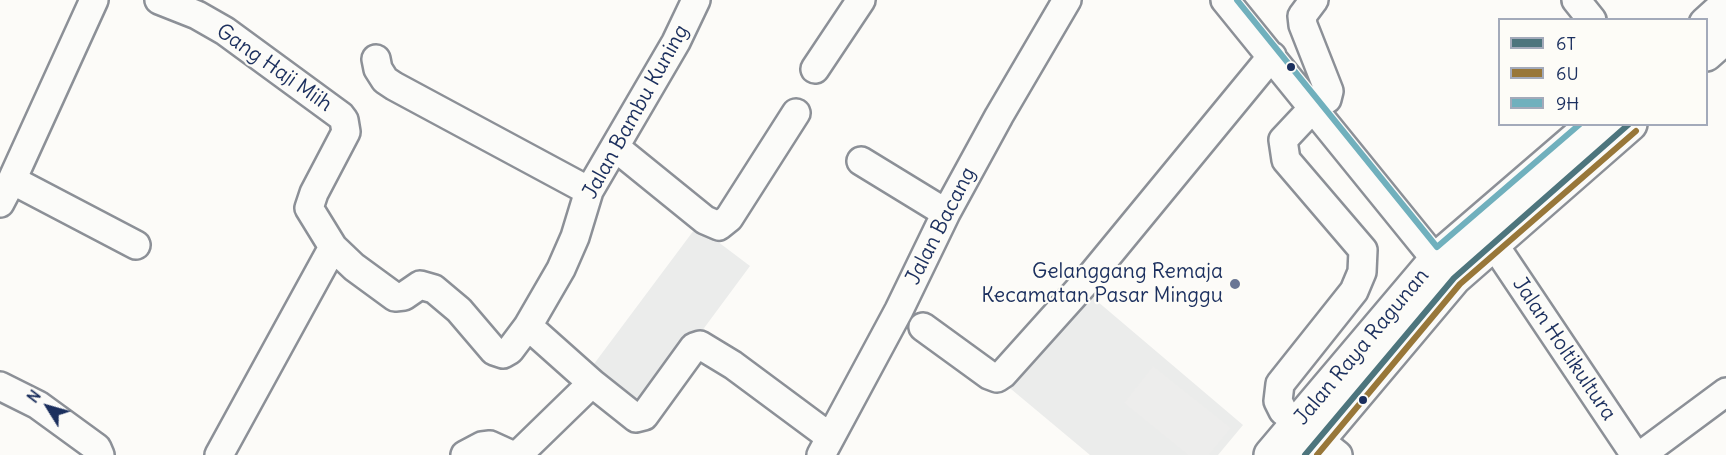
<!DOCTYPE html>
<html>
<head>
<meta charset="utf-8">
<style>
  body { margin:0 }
  #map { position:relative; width:1726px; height:455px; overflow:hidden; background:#fcfbf8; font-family:Delius,sans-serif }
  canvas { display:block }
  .legend { position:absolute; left:1498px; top:18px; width:210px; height:108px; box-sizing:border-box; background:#fdfcf7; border:2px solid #a3aaba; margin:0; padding:8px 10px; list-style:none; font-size:18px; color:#1b2f5e }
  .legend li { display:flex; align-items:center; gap:12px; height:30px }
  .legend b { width:30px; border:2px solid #a3aaba }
  .north { position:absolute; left:18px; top:377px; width:60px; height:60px; -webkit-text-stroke:4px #fdfcf7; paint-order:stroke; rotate:307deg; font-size:16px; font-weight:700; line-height:24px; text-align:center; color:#1b2f5e }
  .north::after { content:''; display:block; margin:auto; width:21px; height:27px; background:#1b2f5e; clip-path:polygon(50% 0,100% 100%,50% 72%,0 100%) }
</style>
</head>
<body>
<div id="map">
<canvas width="1726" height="455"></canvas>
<ul class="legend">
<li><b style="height:8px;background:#4d757d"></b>6T</li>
<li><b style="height:8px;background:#987739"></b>6U</li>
<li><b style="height:8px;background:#70b0bd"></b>9H</li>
</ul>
<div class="north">N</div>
</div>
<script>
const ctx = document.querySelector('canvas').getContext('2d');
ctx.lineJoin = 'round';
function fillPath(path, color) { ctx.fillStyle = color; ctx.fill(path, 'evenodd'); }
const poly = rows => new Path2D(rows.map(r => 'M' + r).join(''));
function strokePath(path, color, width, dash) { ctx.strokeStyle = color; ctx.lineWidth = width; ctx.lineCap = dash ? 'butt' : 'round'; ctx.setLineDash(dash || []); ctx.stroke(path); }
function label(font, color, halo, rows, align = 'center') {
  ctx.font = font + ' Delius,sans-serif'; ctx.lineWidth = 4.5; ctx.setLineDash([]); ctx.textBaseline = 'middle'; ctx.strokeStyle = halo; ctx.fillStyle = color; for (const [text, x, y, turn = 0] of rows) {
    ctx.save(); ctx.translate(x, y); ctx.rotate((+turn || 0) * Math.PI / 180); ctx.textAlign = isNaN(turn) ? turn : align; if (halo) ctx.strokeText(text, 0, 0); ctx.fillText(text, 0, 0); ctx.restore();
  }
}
const built = poly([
  [697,226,750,266,639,416,585,376],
  [1084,290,1243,425,1218,455,1090,455,1005,384]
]);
const green = poly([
  [1153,366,1231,428,1209,455,1188,455,1124,403]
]);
const minor = poly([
  [159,0,197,15,225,31,341,116,344,120,346,132,314,193,309,208,333,247,354,267,395,297,404,296,420,285,434,289,459,310,494,351,503,354,510,350,528,326,561,269,575,237,589,191,676,42,696,0],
  [1225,0,1436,260],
  [1314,0,1302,16,1303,25,1329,91,1327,99,1313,108,1283,140,1286,160,1363,250,1362,272,1354,291,1280,384,1278,401,1283,411,1338,455],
  [1576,0,1592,20],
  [376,59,378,69,385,80,394,86,589,191],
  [815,69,861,0],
  [615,147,705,220,719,226,729,218,796,113],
  [861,161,946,213],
  [12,180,136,245],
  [0,203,12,180,94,0],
  [1493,243,1635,455],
  [923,327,989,375,997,378,1003,374,1091,276,1272,56],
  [592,383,636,418,644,416,694,347,700,345,733,365,830,437],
  [0,386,38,405,97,448,100,455],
  [219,455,333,247],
  [465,455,482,446,490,445,512,455],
  [518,455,592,383,528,326],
  [821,455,899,310,946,213,999,116,1067,0],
  [1641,455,1726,392]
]);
const major = poly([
  [1706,24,1726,6],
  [1706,54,1726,36],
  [1271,455,1436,260,1594,124],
  [1305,455,1454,278,1630,124]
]);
const bus1 = poly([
  [1305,455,1454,278,1629,124]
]);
const bus2 = poly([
  [1317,455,1460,284,1636,131]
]);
const bus3 = poly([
  [1237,0,1437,247,1580,124]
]);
const markers = [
  [1291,67,5,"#1b2f5e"],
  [1235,284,6,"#6a7694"],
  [1363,400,5,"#1b2f5e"]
];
const streetNames = [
  ["Gang Haji Miih",274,68,35],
  ["Jalan Bambu Kuning",636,112,-61],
  ["Jalan Bacang",941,226,-63],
  ["Jalan Raya Ragunan",1362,347,-50],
  ["Jalan Holtikultura",1564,349,56]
];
const poiNames = [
  ["Gelanggang Remaja",1223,272],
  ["Kecamatan Pasar Minggu",1223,296]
];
fillPath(built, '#ebeceb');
fillPath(green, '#ededec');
strokePath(minor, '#8c9097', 32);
strokePath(major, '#8c9097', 38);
strokePath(minor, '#fbfbf9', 27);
strokePath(major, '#fbfbf9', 33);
strokePath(bus1, '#4d757d', 6);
strokePath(bus2, '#987739', 6);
strokePath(bus3, '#70b0bd', 6);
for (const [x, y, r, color] of markers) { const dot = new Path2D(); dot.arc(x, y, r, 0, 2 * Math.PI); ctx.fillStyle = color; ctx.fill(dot); strokePath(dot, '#fdfcf7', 2); }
label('21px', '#1b2f5e', '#fdfcf7', streetNames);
label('21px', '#1b2f5e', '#fdfcf7', poiNames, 'right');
</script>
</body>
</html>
